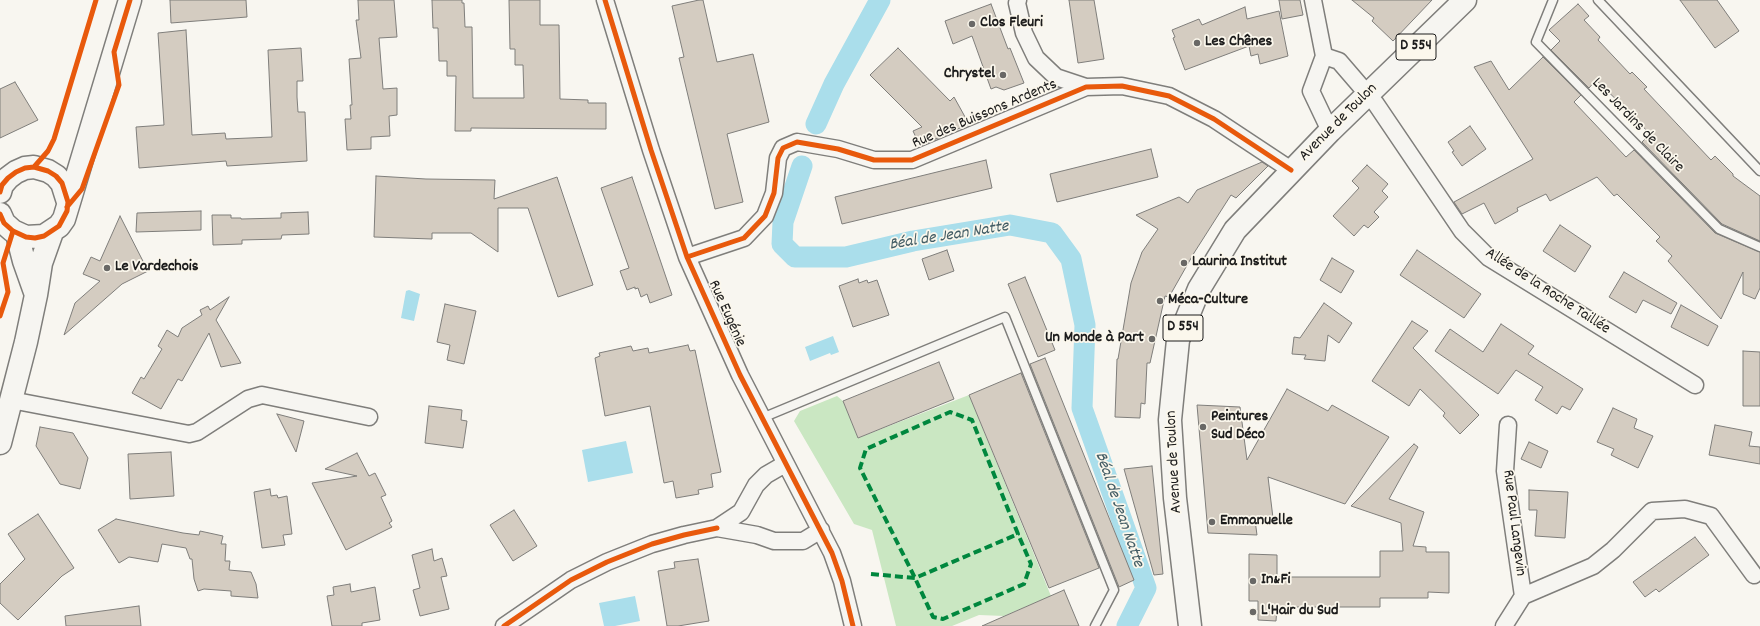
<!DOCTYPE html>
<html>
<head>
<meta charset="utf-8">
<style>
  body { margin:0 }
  canvas { display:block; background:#f8f6f0 }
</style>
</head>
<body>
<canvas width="1760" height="626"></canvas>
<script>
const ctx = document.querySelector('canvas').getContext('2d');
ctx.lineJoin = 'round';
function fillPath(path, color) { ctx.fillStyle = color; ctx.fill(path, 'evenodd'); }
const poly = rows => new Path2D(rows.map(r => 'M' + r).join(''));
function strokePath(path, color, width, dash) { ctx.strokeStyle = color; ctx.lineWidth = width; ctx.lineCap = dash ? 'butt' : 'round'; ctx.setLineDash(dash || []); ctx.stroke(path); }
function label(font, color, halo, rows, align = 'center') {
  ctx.font = font + ' Dekko,sans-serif'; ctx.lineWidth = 3.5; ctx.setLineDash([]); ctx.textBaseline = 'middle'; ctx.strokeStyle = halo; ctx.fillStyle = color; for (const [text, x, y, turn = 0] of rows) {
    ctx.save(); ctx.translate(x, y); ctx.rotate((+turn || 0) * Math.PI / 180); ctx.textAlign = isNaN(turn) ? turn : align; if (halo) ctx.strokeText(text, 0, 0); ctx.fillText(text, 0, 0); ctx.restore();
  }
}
const green = poly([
  [969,395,1051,596,1004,616,979,615,952,626,896,626,872,530,854,524,794,421,800,411,837,396,843,401,858,438]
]);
const water = poly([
  [409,290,420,294,414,321,401,318,406,291],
  [833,336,839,352,831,355,830,353,810,361,805,347],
  [626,441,633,473,588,482,582,450],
  [635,596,640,621,615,626,604,626,599,603]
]);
const canal = poly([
  [816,124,834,84,880,0],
  [802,166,783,222,782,244,795,257,846,257,913,241,1010,225,1052,233,1071,259,1085,325,1082,408,1146,588,1127,626]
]);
const building = poly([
  [170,0,246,0,247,17,171,23,170,0],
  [358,0,394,0,397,37,379,38,383,89,397,88,397,115,389,116,390,136,371,137,371,149,347,150,345,119,351,119,350,105,352,105,349,59,361,58,356,20,359,20,358,0],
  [432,0,462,0,462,3,464,3,465,27,472,27,473,98,524,98,523,65,515,65,515,49,510,49,509,0,540,0,540,25,559,25,560,99,588,100,588,103,606,103,606,129,471,128,471,131,455,131,456,76,447,76,447,61,439,61,438,28,433,28,432,0],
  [699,0,703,0,717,62,753,54,769,122,727,134,743,202,715,209,679,58,684,57,672,6,699,0],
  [1069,0,1094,0,1104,59,1078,63,1069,0],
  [1279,0,1300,0,1303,15,1282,19,1279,0],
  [1352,0,1432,0,1393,41,1372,21,1374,18,1352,0],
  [1680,0,1717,0,1739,31,1715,48,1680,0],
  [991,4,1008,49,1010,48,1024,83,1004,90,996,87,991,89,972,36,953,44,945,21,991,4],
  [1578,4,1589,16,1584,20,1600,37,1598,40,1630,74,1632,72,1647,87,1644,89,1711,160,1715,156,1733,174,1733,176,1760,196,1760,241,1722,224,1642,142,1650,134,1625,108,1596,80,1589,88,1551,50,1560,41,1549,30,1578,4],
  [1245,7,1247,19,1279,11,1288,56,1260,64,1258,54,1251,56,1249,46,1185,70,1173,38,1175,37,1172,30,1199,19,1202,25,1245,7],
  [186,30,192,135,225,133,226,139,272,137,268,50,301,48,303,81,297,81,297,97,298,112,305,112,307,161,227,166,226,161,139,168,136,127,164,125,158,33,186,30],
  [898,48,950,101,954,97,969,124,920,146,913,131,922,127,870,75,898,48],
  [1543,57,1581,95,1574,102,1626,157,1634,150,1715,233,1760,252,1760,288,1755,299,1743,294,1743,272,1721,319,1668,261,1672,256,1656,241,1660,237,1617,194,1614,196,1597,177,1550,201,1546,194,1517,208,1518,211,1495,224,1484,203,1462,214,1454,202,1533,159,1474,67,1491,61,1509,90,1543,57],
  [15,82,38,120,0,138,0,89,15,82],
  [1470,126,1486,149,1462,166,1452,152,1454,151,1448,142,1470,126],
  [1151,149,1158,177,1057,202,1050,174,1151,149],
  [986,160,992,188,842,224,835,197,986,160],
  [1262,162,1268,166,1236,198,1231,195,1194,253,1169,297,1165,296,1150,363,1147,363,1145,404,1141,403,1140,418,1115,417,1117,359,1118,359,1131,283,1142,252,1158,229,1136,215,1179,197,1188,203,1197,190,1262,162],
  [1367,165,1388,184,1382,191,1388,197,1374,212,1379,217,1368,228,1364,225,1354,236,1333,216,1359,188,1352,181,1367,165],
  [376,176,426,179,495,180,494,199,557,177,593,285,558,297,528,208,498,208,498,252,471,233,432,233,432,239,374,237,376,176],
  [632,177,672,295,650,303,647,294,641,297,638,288,635,289,635,287,627,290,620,271,629,268,601,188,632,177],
  [201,211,201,230,136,232,137,213,201,211],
  [308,212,309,234,282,235,281,239,242,240,242,244,213,245,212,215,231,215,231,218,241,218,241,219,281,218,281,213,308,212],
  [120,216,148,271,122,284,64,335,75,303,100,281,83,274,91,257,100,261,120,216],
  [1560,225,1591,246,1575,272,1543,251,1560,225],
  [947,250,954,271,929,280,922,259,947,250],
  [1417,250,1481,294,1464,318,1400,275,1417,250],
  [1332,258,1354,271,1341,293,1320,280,1332,258],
  [1624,272,1677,303,1671,314,1643,300,1636,313,1609,297,1624,272],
  [1025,277,1055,350,1038,357,1008,284,1025,277],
  [858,279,859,283,867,280,868,283,877,280,889,315,853,327,839,286,858,279],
  [229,297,216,320,241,363,221,367,209,333,182,381,178,379,161,409,132,393,141,377,144,379,162,349,158,346,167,330,178,337,182,328,202,315,200,310,208,306,210,310,229,297],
  [1324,303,1352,323,1339,343,1328,335,1325,361,1304,359,1306,355,1292,354,1294,337,1300,338,1324,303],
  [445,304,476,311,464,364,447,360,450,345,437,342,445,304],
  [1681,305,1718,326,1708,346,1671,327,1681,305],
  [1412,321,1428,331,1413,348,1479,415,1460,434,1443,416,1445,413,1420,389,1409,406,1372,381,1412,321],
  [1501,324,1534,346,1528,354,1583,389,1570,410,1562,406,1557,414,1535,400,1543,387,1516,370,1498,394,1435,351,1450,329,1483,352,1501,324],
  [688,345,690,351,695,350,721,472,711,474,713,487,698,490,699,494,676,498,673,481,664,483,650,406,605,416,595,358,600,356,599,353,631,346,633,351,648,348,649,353,688,345],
  [1743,351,1760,352,1760,406,1743,406,1743,351],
  [1045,358,1134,580,1119,587,1030,364,1045,358],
  [939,362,954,399,858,438,843,401,939,362],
  [1021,373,1099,568,1049,588,969,395,1021,373],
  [1287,389,1328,411,1332,405,1389,437,1345,504,1268,477,1273,518,1255,520,1257,535,1208,533,1197,405,1240,407,1247,460,1287,389],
  [429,406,462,410,461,420,467,421,463,448,425,443,429,406],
  [1613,408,1637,419,1634,428,1653,436,1638,468,1611,455,1614,449,1597,442,1613,408],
  [277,414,304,421,296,452,277,414],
  [1715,425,1752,432,1749,446,1760,447,1760,464,1709,455,1715,425],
  [40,427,73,433,88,458,80,489,60,484,36,446,40,427],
  [1529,442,1548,451,1541,468,1521,459,1529,442],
  [1414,444,1418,447,1389,499,1424,512,1413,546,1426,547,1426,552,1449,552,1449,593,1428,592,1428,598,1380,598,1380,607,1277,607,1276,621,1258,620,1258,601,1249,601,1249,554,1277,555,1277,577,1380,577,1380,551,1403,551,1401,523,1351,506,1414,444],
  [171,452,174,496,130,499,128,454,171,452],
  [357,453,369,476,375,473,386,495,381,497,392,521,389,523,392,527,346,550,312,483,357,476,325,469,357,453],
  [1152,466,1163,574,1154,575,1124,469,1152,466],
  [270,489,271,496,277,495,278,498,287,496,292,534,283,535,285,545,262,548,254,492,270,489],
  [1529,490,1568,492,1565,538,1535,536,1537,510,1529,510,1529,490],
  [514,510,537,546,513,561,490,525,514,510],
  [38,514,74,568,62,576,18,620,0,603,0,584,25,559,8,534,38,514],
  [116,519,183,533,199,535,200,531,223,536,221,544,226,544,225,561,230,561,229,570,251,572,256,584,258,598,231,596,231,591,204,589,198,591,194,579,192,559,190,559,186,548,162,544,158,562,129,557,119,563,98,530,116,519],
  [1695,537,1709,555,1659,592,1656,589,1645,597,1633,582,1695,537],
  [432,549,434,561,442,558,447,576,441,577,449,609,420,616,413,590,420,588,412,555,432,549],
  [698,559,709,621,678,626,667,626,658,571,675,568,674,562,698,559],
  [350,584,351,592,375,587,380,620,362,623,362,626,332,626,327,596,334,595,333,587,350,584],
  [1064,590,1079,626,982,626,1064,590],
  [139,606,141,626,66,626,65,616,139,606]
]);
const lane = poly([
  [1553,0,1536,42,1719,229,1760,247],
  [1598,0,1760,171],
  [762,418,1005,317,1114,590,1095,626]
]);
const street = poly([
  [605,0,651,150,687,257,740,375,832,553,842,581,853,626],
  [1018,0,1017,3,1024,33,1036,58,1056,77,1086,87],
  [1313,0,1324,56],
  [1324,56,1339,61,1376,104,1462,231,1489,258,1695,385],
  [1324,56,1311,91,1330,131],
  [687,257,744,238,765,216,774,193,778,158,783,148,797,142,838,149,874,160,912,160,1086,87,1122,86,1169,96,1214,119,1291,170],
  [11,400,189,434,197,432,248,399,262,395,369,417],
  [1508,425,1505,471,1523,596],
  [717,528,741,512,756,485,766,475,785,464],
  [504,626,571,580,607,562,652,544,684,535,717,528,757,535,774,541,803,541,821,530],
  [1504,626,1523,596,1593,566,1613,550,1652,511,1685,509,1711,516,1754,575]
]);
const secondary = poly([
  [0,192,2,185,8,178,16,172,25,168,34,167,48,171,56,176,62,183,68,202],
  [0,214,4,223,13,231,26,237,44,236,59,226,64,219,130,0],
  [17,234,24,261,35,292],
  [0,443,26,342,36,295,41,263,52,232]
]);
const primary = poly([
  [1190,626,1175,498,1170,420,1178,340,1199,289,1235,230,1330,131,1465,0]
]);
const quiet = poly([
  [871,574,915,578,1018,534,972,420,950,412,866,449,860,468,915,578,933,617,943,619,1024,584,1031,564,1018,534]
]);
const cycleway = poly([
  [605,0,651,150,687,257,740,375,832,553,842,581,853,626],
  [34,167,48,151,54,139,96,0],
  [0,192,2,185,8,178,16,172,25,168,34,167,48,171,56,176,62,183,68,202,67,211,59,226,44,236,35,238,26,237,13,231,4,223,0,214],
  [67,207,82,189,119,85,114,52,130,0],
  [687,257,744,238,765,216,774,193,778,158,783,148,797,142,838,149,874,160,912,160,1086,87,1122,86,1169,96,1214,119,1291,170],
  [0,316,8,292,3,263,13,231],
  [504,626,571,580,607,562,652,544,684,535,717,528]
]);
const markers = [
  [972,24,4,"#696866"],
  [1197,43,4,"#696866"],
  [1003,75,4,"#696866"],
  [1184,263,4,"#696866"],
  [107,268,4,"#696866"],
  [1160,301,4,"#696866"],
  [1152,339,4,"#696866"],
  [1203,427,4,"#696866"],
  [1212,522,4,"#696866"],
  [1253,581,4,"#696866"],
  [1253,612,4,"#696866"]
];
const shields = [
  [1416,47,40],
  [1183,328,40]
];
const shieldNames = [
  ["D 554",1416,47],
  ["D 554",1183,328]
];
const poiNames = [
  ["Clos Fleuri",980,24],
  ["Les Chênes",1205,43],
  ["Chrystel",995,75,"right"],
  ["Laurina Institut",1192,263],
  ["Le Vardechois",115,268],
  ["Méca-Culture",1168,301],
  ["Un Monde à Part",1144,339,"right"],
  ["Peintures",1211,418],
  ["Sud Déco",1211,436],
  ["Emmanuelle",1220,522],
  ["In&Fi",1261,581],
  ["L'Hair du Sud",1261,612]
];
const streetNames = [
  ["Rue des Buissons Ardents",985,115,-23],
  ["Avenue de Toulon",1339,123,-45],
  ["Les Jardins de Claire",1637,126,46],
  ["Allée de la Roche Taillée",1547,292,33],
  ["Rue Eugénie",726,314,66],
  ["Avenue de Toulon",1175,462,-93],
  ["Rue Paul Langevin",1513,523,83]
];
const waterNames = [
  ["Béal de Jean Natte",949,237,-9],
  ["Béal de Jean Natte",1118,510,71]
];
fillPath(green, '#cae7c2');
fillPath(water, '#aadeeb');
strokePath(canal, '#aadeeb', 21);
fillPath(building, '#d4ccc1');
strokePath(building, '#7f7e7b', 1);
strokePath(lane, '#7f7e7b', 11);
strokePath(street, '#7f7e7b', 19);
strokePath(secondary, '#7f7e7b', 25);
strokePath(primary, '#7f7e7b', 25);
strokePath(lane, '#f6f5f1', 8);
strokePath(street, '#f6f5f1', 16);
strokePath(secondary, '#f6f5f1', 22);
strokePath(primary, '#f6f5f1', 22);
strokePath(quiet, '#00873e', 4, [8, 4]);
strokePath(cycleway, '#e8590c', 5);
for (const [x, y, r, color] of markers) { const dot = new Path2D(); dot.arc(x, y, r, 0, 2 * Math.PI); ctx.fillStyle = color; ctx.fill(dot); strokePath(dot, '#fbf7ec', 1.5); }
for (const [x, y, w] of shields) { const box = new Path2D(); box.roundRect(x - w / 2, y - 13, w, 26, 3); ctx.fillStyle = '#fbf7ec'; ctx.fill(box); strokePath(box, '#1c1c1c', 1); }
label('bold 15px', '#1c1c1c', null, shieldNames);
label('bold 16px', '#1c1c1c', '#fbf7ec', poiNames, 'left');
label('16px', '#1c1c1c', '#fbf7ec', streetNames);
label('italic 17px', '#425c64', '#fbf7ec', waterNames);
</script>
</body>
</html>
